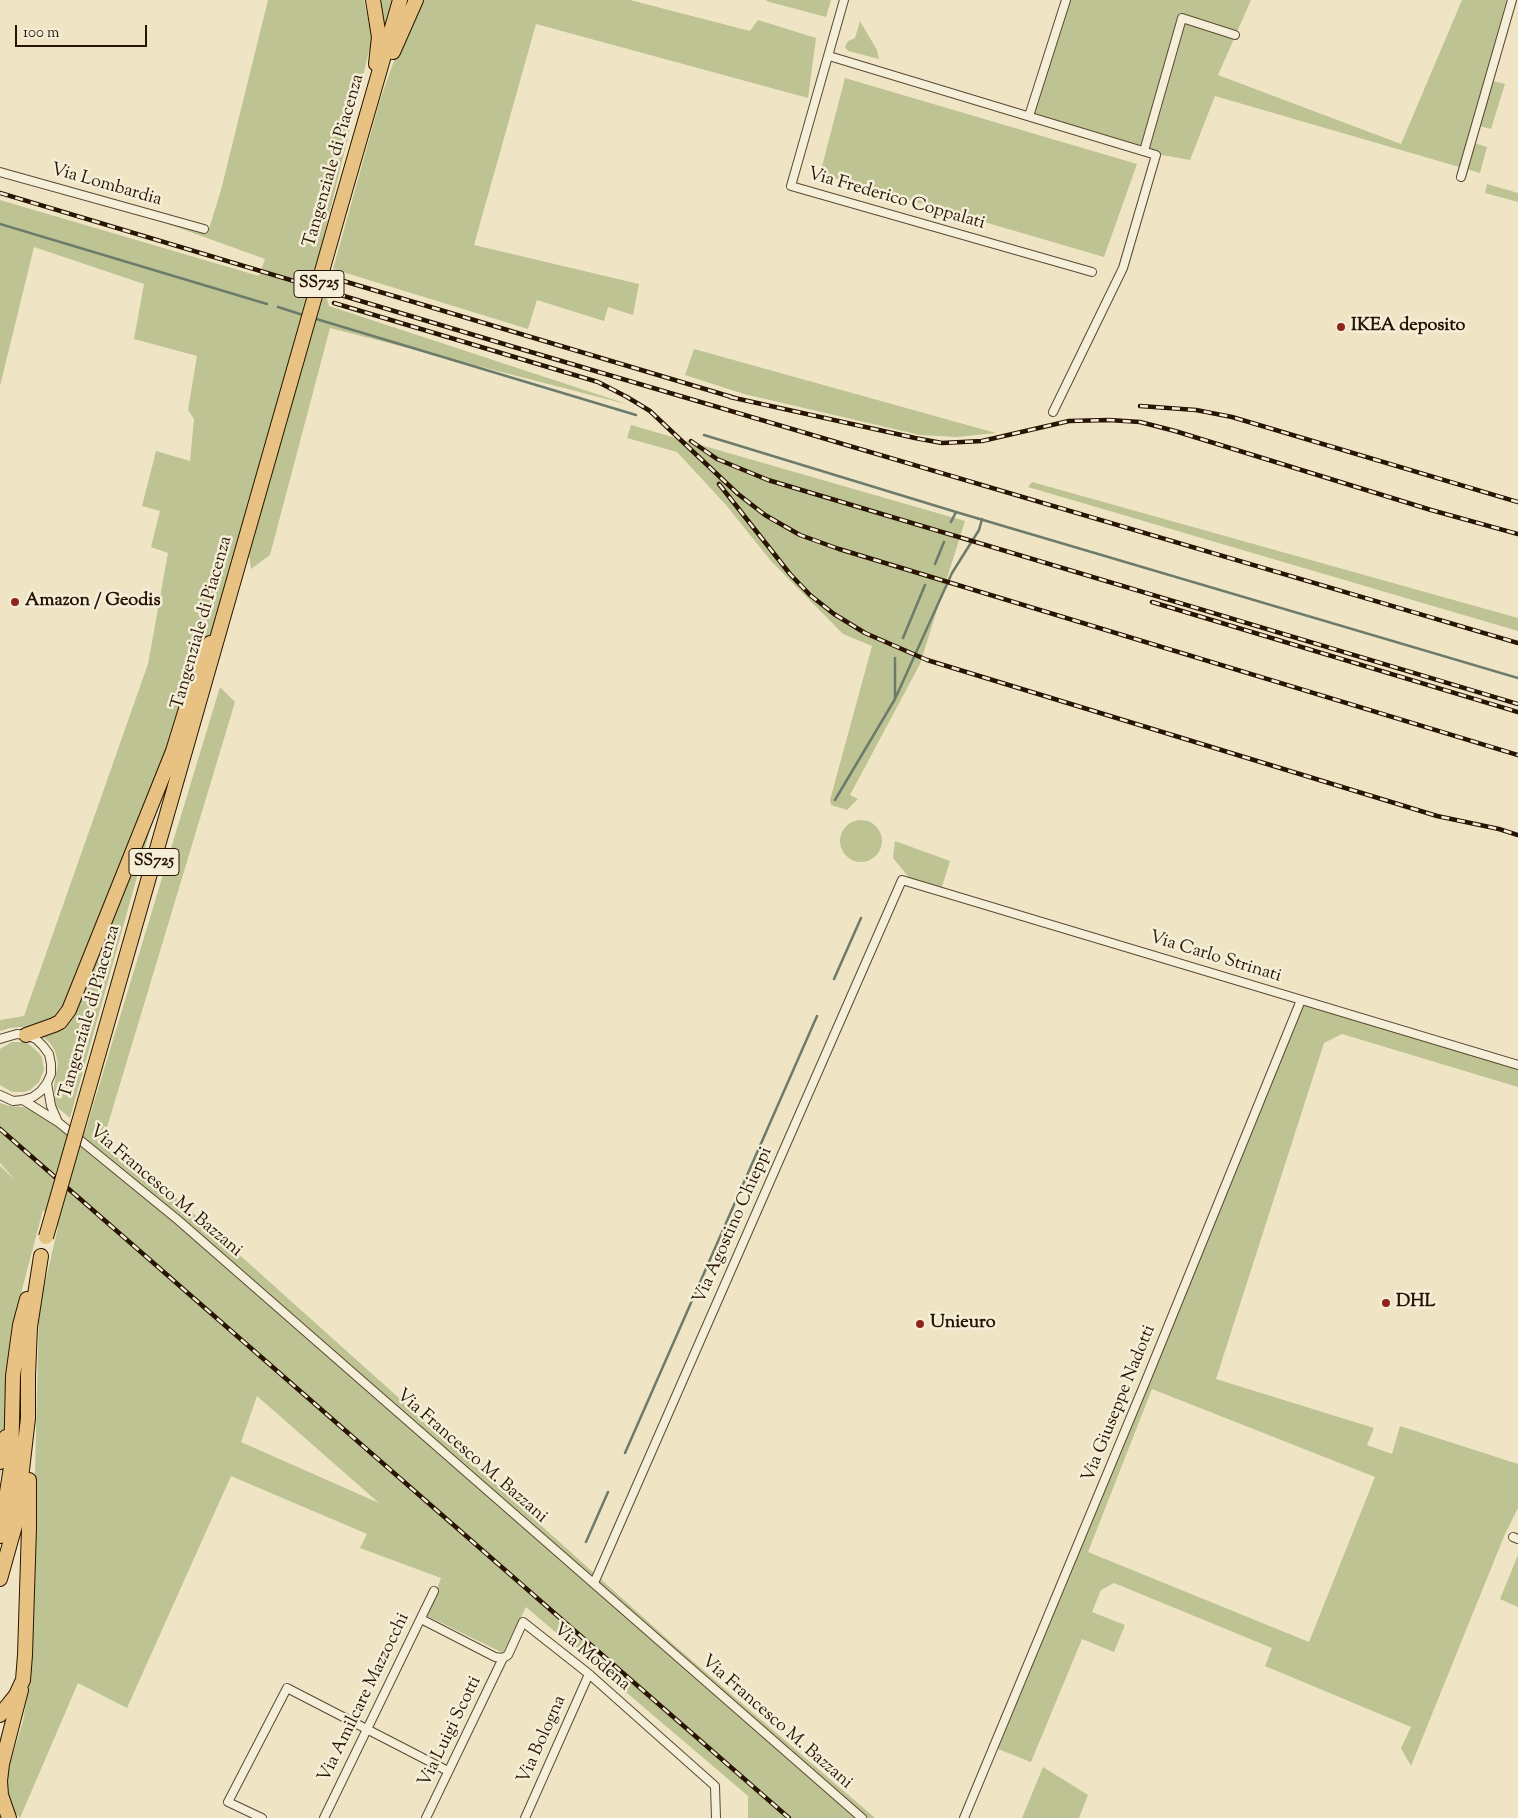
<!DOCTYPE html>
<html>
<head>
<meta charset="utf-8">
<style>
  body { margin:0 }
  #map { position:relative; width:1518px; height:1818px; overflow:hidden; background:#efe5c5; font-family:"Sorts Mill Goudy",serif }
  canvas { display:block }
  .scale { position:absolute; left:15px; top:25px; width:132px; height:22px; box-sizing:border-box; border:2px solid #281401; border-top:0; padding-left:6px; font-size:15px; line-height:18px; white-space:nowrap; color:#281401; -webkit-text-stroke:4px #f5eed9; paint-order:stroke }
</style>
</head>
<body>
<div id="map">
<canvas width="1518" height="1818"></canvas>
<div class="scale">100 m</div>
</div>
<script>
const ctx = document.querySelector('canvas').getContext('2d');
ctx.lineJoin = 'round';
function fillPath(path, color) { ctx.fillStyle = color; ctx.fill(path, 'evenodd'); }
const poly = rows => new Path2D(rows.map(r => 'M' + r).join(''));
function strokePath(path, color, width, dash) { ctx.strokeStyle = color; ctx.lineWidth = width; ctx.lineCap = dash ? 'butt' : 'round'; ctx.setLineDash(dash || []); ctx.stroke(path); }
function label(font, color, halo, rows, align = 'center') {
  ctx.font = font + ' "Sorts Mill Goudy",serif'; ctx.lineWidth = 5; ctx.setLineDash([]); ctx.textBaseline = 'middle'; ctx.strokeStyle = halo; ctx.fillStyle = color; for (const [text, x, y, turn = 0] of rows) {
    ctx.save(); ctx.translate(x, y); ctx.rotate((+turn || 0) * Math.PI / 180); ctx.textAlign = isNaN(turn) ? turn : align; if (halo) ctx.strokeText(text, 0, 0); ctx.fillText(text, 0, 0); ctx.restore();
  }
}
const green = poly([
  [268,0,364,0,372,39,317,264,329,306,630,405,330,328,270,555,251,569,245,525,155,812,70,1118,56,1106,54,1099,54,1086,58,1063,55,1051,50,1043,36,1031,22,1027,10,1028,0,1031,0,1020,24,1016,148,664,168,553,151,547,160,511,142,506,156,451,190,461,194,419,188,410,197,356,134,339,144,284,34,247,0,386,0,200,259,276,265,259,121,207,208,232,221,190],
  [378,0,392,0,385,26,384,26],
  [420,0,630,0,750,31,758,20,816,38,808,98,536,24,474,245,639,284,633,315,608,307,604,321,537,300,528,329,333,269,380,100,392,66],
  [767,0,831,0,826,17,766,1],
  [1069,0,1251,0,1218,75,1401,144,1462,0,1510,0,1489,80,1505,84,1491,129,1476,125,1471,142,1487,147,1480,173,1215,96,1190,160,1157,154,1032,117],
  [860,21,877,50,879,59,848,51,845,47,848,41,855,38],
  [845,78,1137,164,1104,257,820,174],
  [1487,184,1518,193,1518,202,1485,193],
  [694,349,996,433,957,437,920,435,744,394,685,375],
  [631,425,965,521,920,664,850,795,858,799,847,810,831,805,830,800,872,646,843,634,771,561,726,505,677,452,627,438],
  [1032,482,1518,618,1518,631,1028,487],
  [220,687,235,702,102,1144,136,1162,673,1644,875,1818,748,1818,748,1796,526,1607,503,1653,427,1616,441,1578,360,1548,367,1534,231,1476,127,1708,78,1683,20,1818,13,1811,8,1798,6,1777,23,1721,30,1679,39,1309,58,1227,43,1210,14,1320,3,1455,0,1477,0,1166,15,1180,0,1163,0,1103,10,1106,23,1107,85,1132],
  [257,1396,379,1503,241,1442],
  '840 841a21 21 0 1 1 42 0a21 21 0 1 1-42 0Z',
  [895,841,950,861,941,890,911,880,893,858],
  [1301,999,1518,1066,1518,1087,1342,1034,1324,1043,1216,1379,1374,1428,1367,1445,1392,1454,1400,1426,1518,1464,1518,1508,1505,1534,1411,1766,1401,1748,1411,1727,1265,1666,1272,1648,1114,1583,1101,1590,1092,1612,1125,1625,1114,1652,1082,1639,1031,1762,993,1747],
  [1152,1389,1375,1477,1309,1642,1088,1552],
  [12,1042,25,1042,30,1045,39,1053,42,1058,44,1070,39,1082,30,1090,24,1092,12,1092,0,1085,0,1049],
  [1518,1555,1518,1607,1500,1599],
  [1043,1767,1088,1795,1079,1818,1022,1818]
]);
const stream = poly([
  [0,224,267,304],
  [278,307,306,316],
  [313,318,636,415],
  [704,435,956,512,1518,678],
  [951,522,956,512],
  [935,564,944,542],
  [903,638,925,585],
  [895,658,895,698],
  [835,800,895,699,952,573,979,530,982,519],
  [834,979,861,918],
  [625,1453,817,1016],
  [586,1542,608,1492]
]);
const street = poly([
  [844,0,791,186,1092,272],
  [829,56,1156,155,1123,268,1053,412],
  [1029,116,1066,0],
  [1144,151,1182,18,1235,35],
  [0,172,204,229],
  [1461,177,1512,0],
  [0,1039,17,1034,26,1035,36,1039,43,1046,49,1054,51,1064,51,1074,47,1083,41,1091,33,1097,23,1100,13,1101,0,1095],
  [47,1083,51,1106,58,1122],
  [23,1100,58,1122,178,1220,862,1818],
  [1513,1537,1518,1539],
  [594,1583,902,880,1518,1065],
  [421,1619,495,1657,503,1658,508,1655,523,1622,589,1674,715,1786,716,1818],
  [262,1818,228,1802,287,1688,448,1771],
  [324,1818,434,1591],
  [426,1818,503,1658],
  [525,1818,589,1674],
  [964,1818,1147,1378,1301,1000]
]);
const highway = poly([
  [373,0,379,37,376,64],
  [393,52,416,0],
  [340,208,400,0],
  [26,1035,54,1025,60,1022,69,1010,173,751,202,657,210,643],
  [85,1101,297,359],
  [0,1462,6,1437],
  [0,1536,11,1467,13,1376,20,1325,27,1299],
  [0,1579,16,1522,28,1418,28,1376,30,1327,41,1256],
  [0,1715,16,1695,23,1680,25,1655,29,1528,29,1480],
  [9,1818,1,1795,0,1781,2,1764,21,1690]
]);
const rail = poly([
  [0,193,514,347,1518,643],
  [340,280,735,398],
  [334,303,598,382,627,397,650,411,738,494,765,515,800,535,839,549,1518,755],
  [730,397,915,438,942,443,982,441,1069,421,1109,420,1140,422,1175,431,1431,510,1518,534],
  [1140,406,1196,410,1232,417,1518,502],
  [691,441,717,459,768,480,1518,704],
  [719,484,790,574,810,595,834,614,865,633,927,660,1437,816,1499,829,1518,835],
  [1152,602,1518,712],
  [0,1129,789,1818]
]);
const highwayBridge = poly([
  [297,359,340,208],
  [46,1237,85,1101]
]);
const markers = [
  [1341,327,5,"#8f2418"],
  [15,602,5,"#8f2418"],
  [1386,1303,5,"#8f2418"],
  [920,1324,5,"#8f2418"]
];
const shields = [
  [319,284,50],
  [154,862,50]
];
const shieldNames = [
  ["SS725",319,284],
  ["SS725",154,862]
];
const streetNames = [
  ["Tangenziale di Piacenza",335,161,-74],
  ["Via Lombardia",106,186,16],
  ["Via Frederico Coppalati",896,200,16],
  ["Tangenziale di Piacenza",203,623,-74],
  ["Via Carlo Strinati",1215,958,17],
  ["Tangenziale di Piacenza",91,1012,-74],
  ["Via Francesco M. Bazzani",165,1192,40],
  ["Via Agostino Chieppi",734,1226,-66],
  ["Via Giuseppe Nadotti",1120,1404,-68],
  ["Via Francesco M. Bazzani",471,1457,41],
  ["Via Modena",591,1658,40],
  ["Via Amilcare Mazzocchi",365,1698,-64],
  ["Via Francesco M. Bazzani",776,1723,41],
  ["Via Luigi Scotti",451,1732,-64],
  ["Via Bologna",543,1740,-66]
];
const poiNames = [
  ["IKEA deposito",1351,327],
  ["Amazon / Geodis",25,602],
  ["DHL",1396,1303],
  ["Unieuro",930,1324]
];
fillPath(green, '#bdc392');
strokePath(stream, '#6c7b6c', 2.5);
strokePath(street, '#5a4832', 10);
strokePath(highway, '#281401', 16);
strokePath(street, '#f5eed9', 8);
strokePath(highway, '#e8c282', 14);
strokePath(rail, '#281401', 4.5);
strokePath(rail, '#f5eed9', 2.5, [8]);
strokePath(highwayBridge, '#281401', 16, []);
strokePath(highwayBridge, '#e8c282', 14);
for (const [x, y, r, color] of markers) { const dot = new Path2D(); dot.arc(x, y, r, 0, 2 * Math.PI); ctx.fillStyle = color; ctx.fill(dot); strokePath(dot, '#f5eed9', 2); }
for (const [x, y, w] of shields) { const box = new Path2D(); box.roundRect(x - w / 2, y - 13.5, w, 27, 4); ctx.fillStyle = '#f5eed9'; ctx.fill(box); strokePath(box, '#281401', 1); }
label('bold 16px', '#281401', null, shieldNames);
label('18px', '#281401', '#f5eed9', streetNames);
label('bold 18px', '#281401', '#f5eed9', poiNames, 'left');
</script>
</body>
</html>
